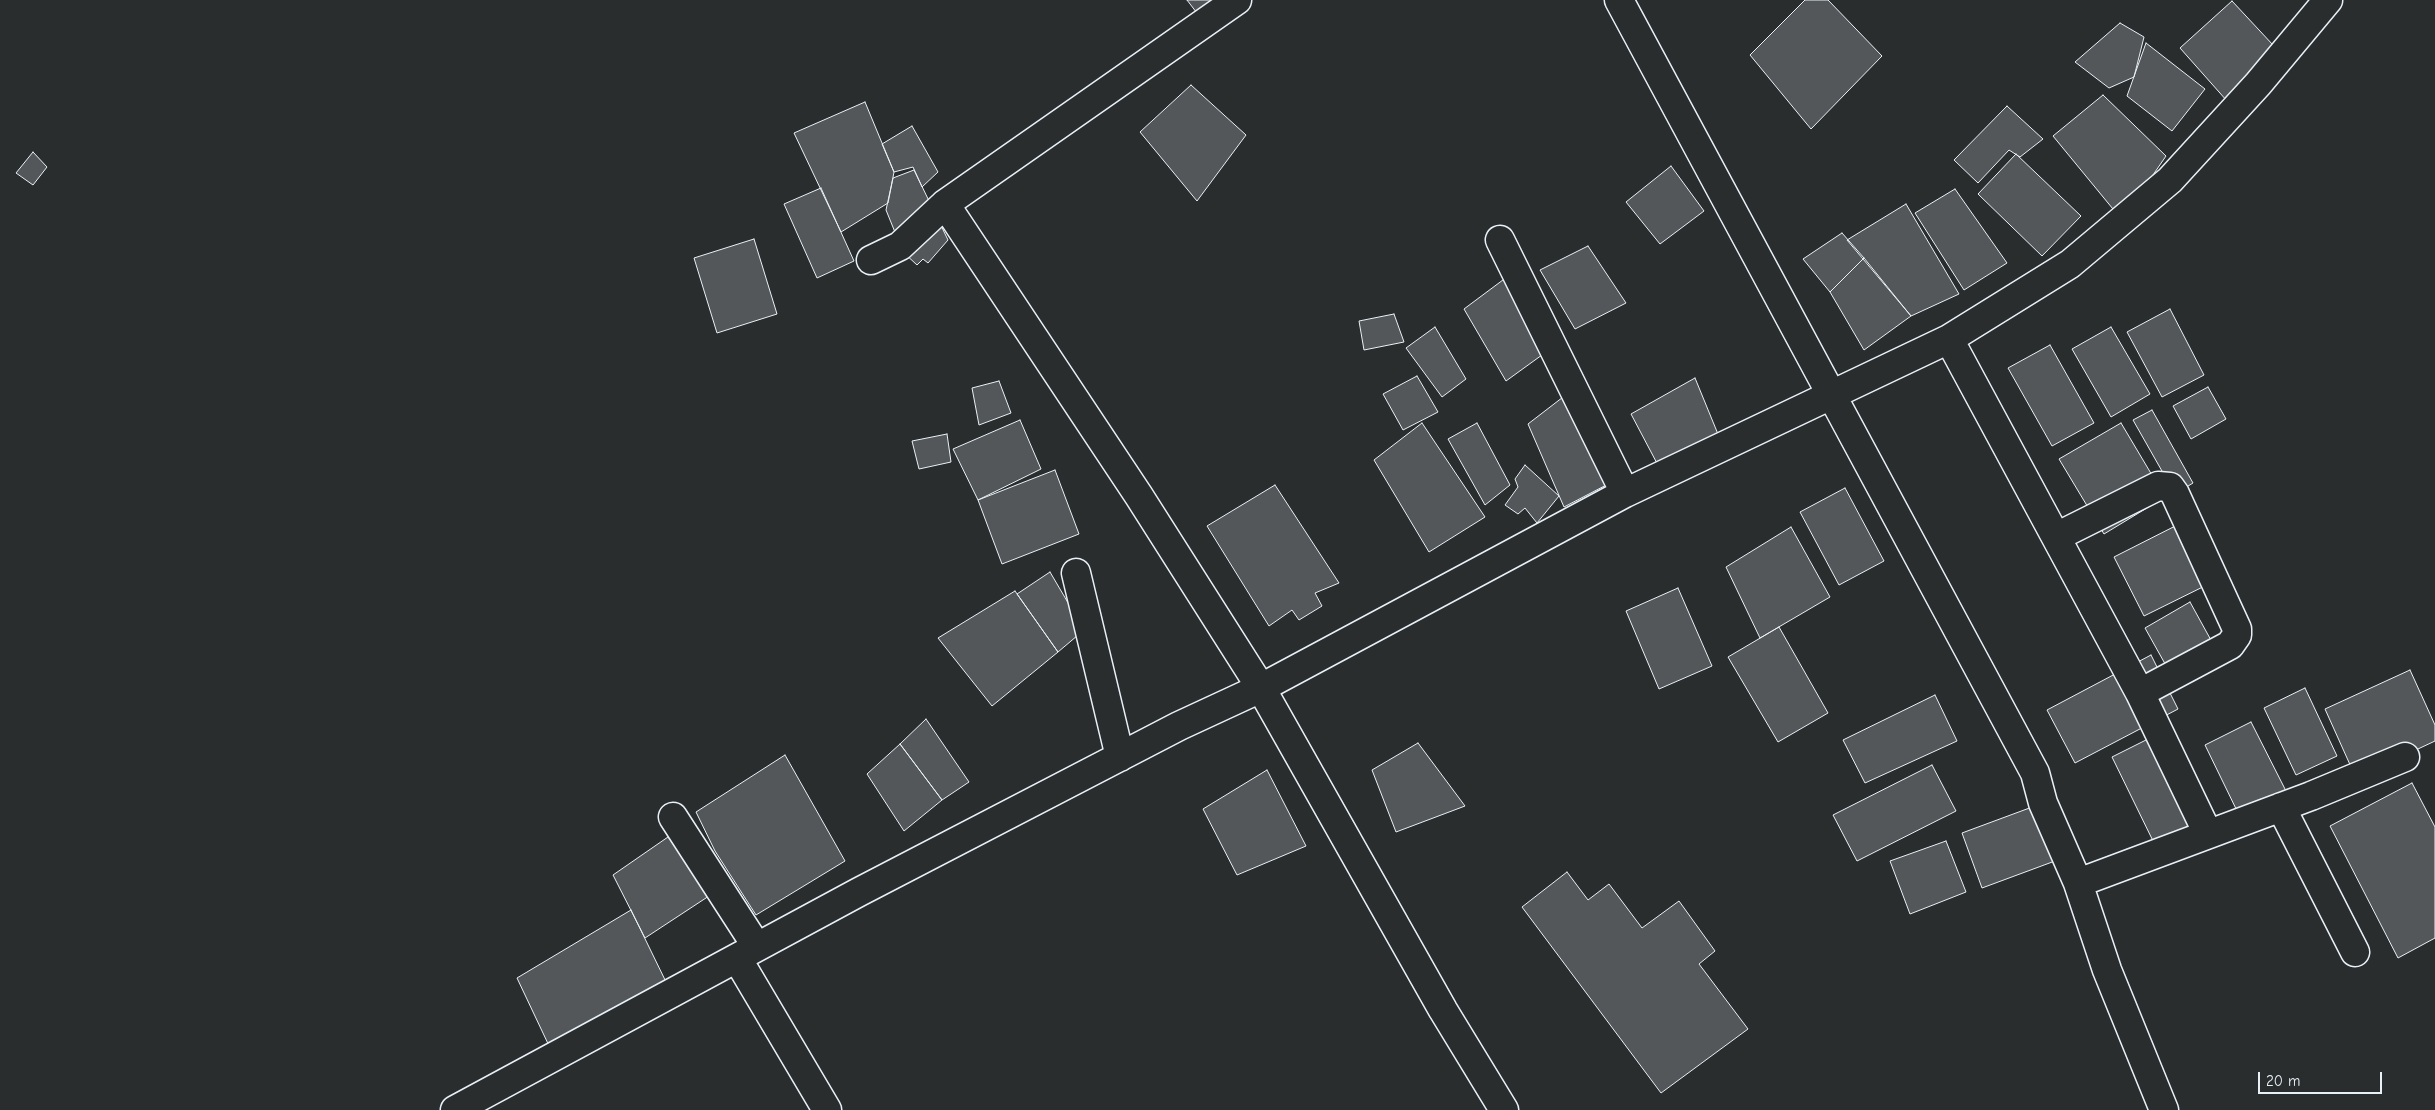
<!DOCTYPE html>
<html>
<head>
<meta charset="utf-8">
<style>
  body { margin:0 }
  #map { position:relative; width:2435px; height:1110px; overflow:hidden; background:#2a2d2e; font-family:"Comic Neue",sans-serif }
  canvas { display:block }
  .scale { position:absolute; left:2258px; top:1072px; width:124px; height:22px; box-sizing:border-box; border:2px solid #e8f1f8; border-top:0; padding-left:6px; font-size:15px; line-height:18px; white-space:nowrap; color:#e8f1f8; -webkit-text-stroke:4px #2a2d2e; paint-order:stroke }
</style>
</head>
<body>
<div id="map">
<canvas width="2435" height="1110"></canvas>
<div class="scale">20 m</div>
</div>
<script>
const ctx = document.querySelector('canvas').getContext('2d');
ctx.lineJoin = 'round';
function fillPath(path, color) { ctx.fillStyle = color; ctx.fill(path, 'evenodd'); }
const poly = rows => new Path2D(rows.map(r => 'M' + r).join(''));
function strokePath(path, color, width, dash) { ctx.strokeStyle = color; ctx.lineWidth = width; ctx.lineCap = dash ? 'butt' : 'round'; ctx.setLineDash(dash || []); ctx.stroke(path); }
const building = poly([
  [1187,0,1220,0,1200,17,1187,0],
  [1805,0,1828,0,1882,56,1811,129,1750,55,1805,0],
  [2232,1,2273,45,2235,110,2180,48,2232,1],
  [2120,23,2144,37,2134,77,2109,88,2075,62,2120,23],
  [2146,43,2205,89,2172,131,2127,96,2146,43],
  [1191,85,1246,135,1197,201,1140,132,1191,85],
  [2103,95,2166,156,2122,220,2053,136,2103,95],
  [865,102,894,172,888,203,841,232,794,133,865,102],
  [2007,106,2043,139,2020,157,2009,150,1978,183,1954,160,2007,106],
  [912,126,938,172,922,187,913,167,894,172,882,144,912,126],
  [33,152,47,167,33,185,16,173,33,152],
  [2016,154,2081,216,2042,256,1978,194,2016,154],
  [1671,166,1704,211,1660,244,1626,202,1671,166],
  [914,170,948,240,928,263,923,259,917,265,903,252,886,210,893,178,914,170],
  [821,188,854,261,817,278,784,204,821,188],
  [1955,189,2007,263,1964,290,1915,213,1955,189],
  [1906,204,1959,294,1911,316,1847,240,1906,204],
  [1842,233,1864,258,1830,292,1803,259,1842,233],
  [754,239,777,314,717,333,694,258,754,239],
  [1588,246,1626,303,1575,329,1540,270,1588,246],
  [1864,258,1911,316,1864,350,1830,292,1864,258],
  [1515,271,1553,347,1506,381,1464,309,1515,271],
  [2170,309,2204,375,2162,397,2127,332,2170,309],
  [1394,314,1404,342,1364,350,1359,321,1394,314],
  [1435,327,1466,379,1442,397,1406,348,1435,327],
  [2111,327,2150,394,2111,417,2072,349,2111,327],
  [2050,345,2094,423,2052,446,2008,368,2050,345],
  [1417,376,1438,412,1403,430,1383,394,1417,376],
  [1695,378,1720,439,1660,469,1631,414,1695,378],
  [999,381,1011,413,979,425,972,388,999,381],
  [2208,387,2226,419,2191,439,2173,406,2208,387],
  [1567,394,1612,482,1564,507,1528,424,1567,394],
  [2152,410,2193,483,2175,494,2133,420,2152,410],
  [1020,420,1041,469,978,500,953,449,1020,420],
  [1422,423,1485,517,1429,552,1374,460,1422,423],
  [1477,423,1510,485,1485,505,1448,439,1477,423],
  [2121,423,2165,497,2104,534,2059,459,2121,423],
  [947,434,951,462,919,469,912,441,947,434],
  [1525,465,1559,496,1537,523,1525,508,1518,514,1505,505,1518,487,1515,479,1525,465],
  [1055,470,1079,534,1002,564,978,500,1055,470],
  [1275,485,1339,583,1315,593,1322,606,1299,620,1292,610,1269,626,1207,526,1275,485],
  [1845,488,1884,561,1839,585,1800,512,1845,488],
  [2197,515,2227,575,2144,616,2114,557,2197,515],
  [1791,527,1830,597,1760,638,1726,567,1791,527],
  [1050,572,1084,630,1058,652,1017,594,1050,572],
  [1678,588,1712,666,1659,689,1626,611,1678,588],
  [1015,591,1058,652,992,706,938,638,1015,591],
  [2190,602,2223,662,2178,687,2145,628,2190,602],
  [1779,627,1828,713,1778,742,1728,657,1779,627],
  [2151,655,2178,709,2075,763,2047,710,2151,655],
  [2410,670,2435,725,2435,741,2356,778,2325,709,2410,670],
  [2305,688,2337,756,2296,775,2264,708,2305,688],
  [1935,695,1957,741,1865,783,1843,740,1935,695],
  [926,719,969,782,942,800,900,744,926,719],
  [2251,722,2287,793,2240,817,2205,745,2251,722],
  [2154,736,2198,824,2155,845,2112,757,2154,736],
  [1418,743,1465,806,1396,832,1372,770,1418,743],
  [900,744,942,800,904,831,867,774,900,744],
  [785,755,845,861,756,915,715,851,696,812,785,755],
  [1932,765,1956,811,1857,861,1833,815,1932,765],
  [1267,770,1306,846,1237,875,1203,809,1267,770],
  [2412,783,2435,827,2435,938,2398,958,2330,826,2412,783],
  [2043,803,2063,858,1982,888,1962,833,2043,803],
  [668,837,712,894,645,938,613,875,668,837],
  [1946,841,1966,892,1910,914,1890,861,1946,841],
  [1567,872,1588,900,1609,884,1642,928,1679,901,1715,951,1699,964,1748,1029,1661,1093,1522,907,1567,872],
  [631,910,668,986,551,1050,517,978,631,910]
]);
const minor = poly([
  [1619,0,2035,773,2043,803,2078,883,2107,970,2164,1110],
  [945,204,1139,496,1261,688,1443,1010,1504,1110],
  [1500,240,1625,493],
  [871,260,900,246,945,204,1237,0],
  [1949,339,2140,693,2208,834],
  [2056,537,2158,486,2170,487,2175,494,2237,629,2237,635,2230,645,2140,693],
  [1076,573,1120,757],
  [2281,807,2355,952],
  [673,817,757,947],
  [2078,883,2311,796,2405,757],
  [737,958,827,1110],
  [455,1110,859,892,1179,726,1261,688,1625,493,1949,339,2070,264,2170,180,2258,84,2328,0]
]);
fillPath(building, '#535759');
strokePath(building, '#e8f1f8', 1);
strokePath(minor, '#e8f1f8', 31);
strokePath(minor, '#2a2d2e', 28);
</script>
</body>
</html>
